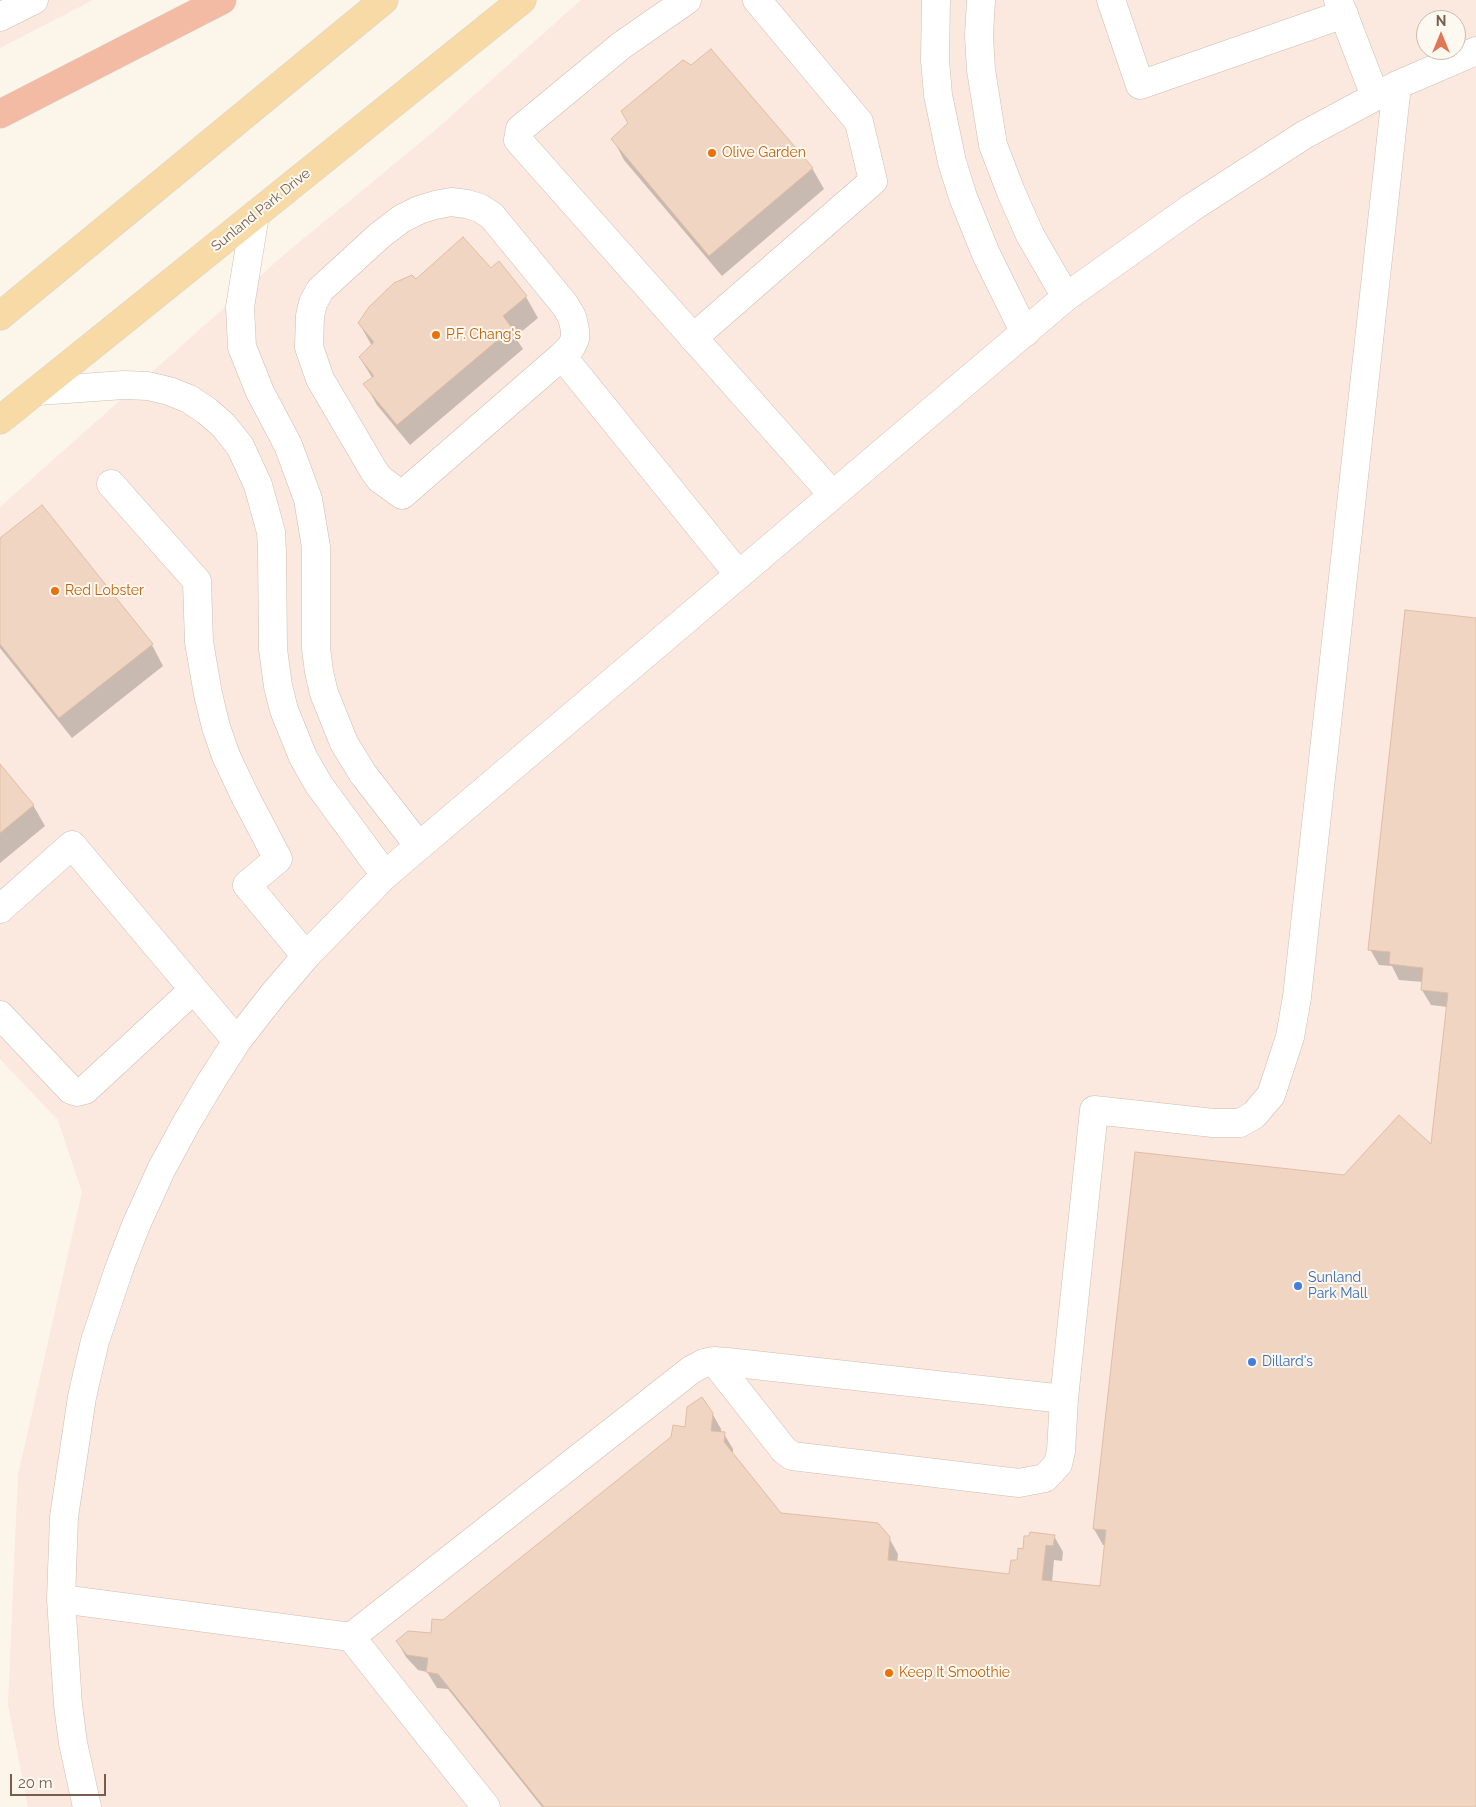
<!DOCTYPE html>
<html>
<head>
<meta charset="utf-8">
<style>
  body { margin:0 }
  #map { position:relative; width:1476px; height:1807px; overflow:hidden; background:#fcf5ea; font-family:Raleway,sans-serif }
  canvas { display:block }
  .north { position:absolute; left:1416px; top:10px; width:50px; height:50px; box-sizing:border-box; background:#fef9f0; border:1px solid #c8bbaf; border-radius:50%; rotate:0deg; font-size:14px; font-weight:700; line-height:20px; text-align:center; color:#765d4e }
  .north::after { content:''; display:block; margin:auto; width:18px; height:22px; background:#e07655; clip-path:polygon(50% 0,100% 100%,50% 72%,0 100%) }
  .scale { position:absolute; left:10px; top:1774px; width:96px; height:22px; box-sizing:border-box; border:2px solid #765d4e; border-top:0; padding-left:6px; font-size:15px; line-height:18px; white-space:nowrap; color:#765d4e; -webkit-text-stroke:4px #fef9f0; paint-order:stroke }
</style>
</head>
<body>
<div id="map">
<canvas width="1476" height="1807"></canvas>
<div class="north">N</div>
<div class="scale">20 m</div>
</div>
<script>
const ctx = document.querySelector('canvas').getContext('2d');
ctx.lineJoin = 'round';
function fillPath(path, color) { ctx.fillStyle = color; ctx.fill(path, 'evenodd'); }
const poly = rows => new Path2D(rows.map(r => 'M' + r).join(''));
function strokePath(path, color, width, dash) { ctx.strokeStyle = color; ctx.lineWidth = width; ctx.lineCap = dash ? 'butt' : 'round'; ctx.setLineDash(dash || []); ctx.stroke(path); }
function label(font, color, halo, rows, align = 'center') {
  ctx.font = font + ' Raleway,sans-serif'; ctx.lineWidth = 4; ctx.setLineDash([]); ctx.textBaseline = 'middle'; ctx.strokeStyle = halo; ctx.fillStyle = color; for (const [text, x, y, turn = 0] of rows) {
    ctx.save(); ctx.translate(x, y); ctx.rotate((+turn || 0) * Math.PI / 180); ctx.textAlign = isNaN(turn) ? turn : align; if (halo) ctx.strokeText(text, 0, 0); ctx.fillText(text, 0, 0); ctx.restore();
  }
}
const commercial = poly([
  [0,0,93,0,0,48],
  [581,0,1476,0,1476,1807,28,1807,8,1705,18,1475,82,1192,58,1120,0,1059,0,507,285,254,432,133],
  [1426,20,1456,20,1456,50,1426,50]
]);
const shadow = poly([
  [613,139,812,168,824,189,722,276,624,160],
  [499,263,526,297,538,318,515,337,523,349,410,445,377,405,365,384,373,379,360,358,372,346,359,323,416,280,490,270],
  [42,507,152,645,163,666,72,738,0,648,0,540],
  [1476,619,1476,1807,542,1807,448,1689,437,1688,427,1672,418,1670,406,1657,397,1641,432,1634,443,1622,686,1428,712,1413,721,1429,721,1433,724,1434,733,1449,733,1455,780,1515,889,1538,898,1554,897,1563,1010,1575,1024,1550,1054,1536,1063,1552,1062,1561,1054,1560,1052,1582,1102,1588,1106,1545,1103,1545,1094,1529,1136,1154,1344,1177,1432,1147,1448,1007,1431,1005,1422,990,1423,982,1399,980,1392,966,1379,965,1370,949],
  [0,766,33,805,45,826,0,863]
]);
const building = poly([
  [711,49,813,168,709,256,611,139,628,123,621,111,683,60,691,65,711,49],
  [463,237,491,268,499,261,527,296,503,316,512,328,397,425,363,384,374,376,359,357,374,342,358,323,369,307,394,283,412,275,416,279,463,237],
  [42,505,153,644,59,718,0,644,0,538,42,505],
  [1405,610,1476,618,1476,1807,544,1807,438,1674,426,1672,428,1658,407,1655,396,1641,408,1631,431,1633,432,1619,443,1620,671,1437,673,1425,685,1427,687,1407,702,1397,713,1413,711,1431,725,1432,724,1442,781,1513,878,1523,890,1537,888,1560,1009,1574,1011,1560,1017,1560,1018,1548,1023,1549,1024,1536,1029,1536,1030,1532,1055,1535,1053,1546,1046,1545,1042,1580,1100,1586,1106,1530,1093,1529,1135,1152,1344,1175,1399,1115,1431,1144,1448,993,1421,990,1423,968,1389,964,1390,952,1368,950,1405,610],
  [0,764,34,805,0,833,0,764]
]);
const minor = poly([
  [687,0,622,45,520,129,518,140,833,495],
  [936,0,935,60,938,95,952,162,963,197,986,254,1025,333],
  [981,0,979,36,981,70,993,145,1011,192,1030,235,1066,297],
  [1111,0,1140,85,1344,14],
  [1338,0,1375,96],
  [0,17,34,0],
  [255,215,240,307,242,347,260,392,288,445,308,499,316,547,316,648,319,672,324,693,344,743,363,774,419,846],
  [693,338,873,181,859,122,757,0],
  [562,356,571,347,575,339,575,330,572,317,565,305,492,216,480,208,467,204,451,202,435,205,419,210,401,219,379,236,320,290,313,303,310,316,309,347,320,379,374,471,380,479,402,495,562,356,739,575],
  [38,391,124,385,148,386,169,391,189,399,207,411,223,425,240,446,258,485,271,532,272,552,273,649,278,686,284,710,303,757,319,785,385,875],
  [111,484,197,581,199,642,208,694,216,727,226,756,245,796,278,859,247,885,306,956],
  [0,909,72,845,237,1041],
  [0,1015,71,1090,77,1092,85,1090,193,990],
  [714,1361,784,1450,792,1456,1019,1483,1045,1478,1058,1464,1061,1451,1064,1399],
  [61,1599,351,1637],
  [87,1807,73,1743,68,1705,61,1599,64,1517,82,1397,95,1341,119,1269,136,1225,162,1168,187,1122,212,1080,237,1041,272,996,306,956,385,875,1066,297,1191,208,1304,135,1397,85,1476,51],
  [486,1807,351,1637,691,1370,704,1363,714,1361,727,1362,1064,1399,1094,1110,1213,1123,1240,1123,1254,1115,1271,1095,1290,1037,1297,997,1397,85]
]);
const major = poly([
  [0,316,384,0],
  [0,420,522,0]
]);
const highway = poly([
  [0,114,222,0]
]);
const markers = [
  [712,153,5,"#e8710a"],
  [436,335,5,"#e8710a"],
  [55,591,5,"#e8710a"],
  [1298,1286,5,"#3f7fe0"],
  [1252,1362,5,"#3f7fe0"],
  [889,1673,5,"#e8710a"]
];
const foodNames = [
  ["Olive Garden",722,153],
  ["P.F. Chang's",446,335],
  ["Red Lobster",65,591],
  ["Keep It Smoothie",899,1673]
];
const streetNames = [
  ["Sunland Park Drive",261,210,-39]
];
const shopNames = [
  ["Sunland",1308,1278],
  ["Park Mall",1308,1294],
  ["Dillard's",1262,1362]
];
fillPath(commercial, '#fbe8de');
fillPath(shadow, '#0003');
fillPath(building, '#f0d6c2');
strokePath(building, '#e2bda3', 1);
strokePath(minor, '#cebeb0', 29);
strokePath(major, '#d9d2cd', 29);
strokePath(highway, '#d9d2cd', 29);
strokePath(minor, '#fff', 28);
strokePath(major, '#f7daa6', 28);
strokePath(highway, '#f3baa4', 28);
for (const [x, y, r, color] of markers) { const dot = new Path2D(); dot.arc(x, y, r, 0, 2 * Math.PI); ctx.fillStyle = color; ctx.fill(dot); strokePath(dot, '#fef9f0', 2); }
label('14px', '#c56008', '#fef9f0', foodNames, 'left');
label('14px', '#765d4e', '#fef9f0', streetNames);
label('14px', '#366cbe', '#fef9f0', shopNames, 'left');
</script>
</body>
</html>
